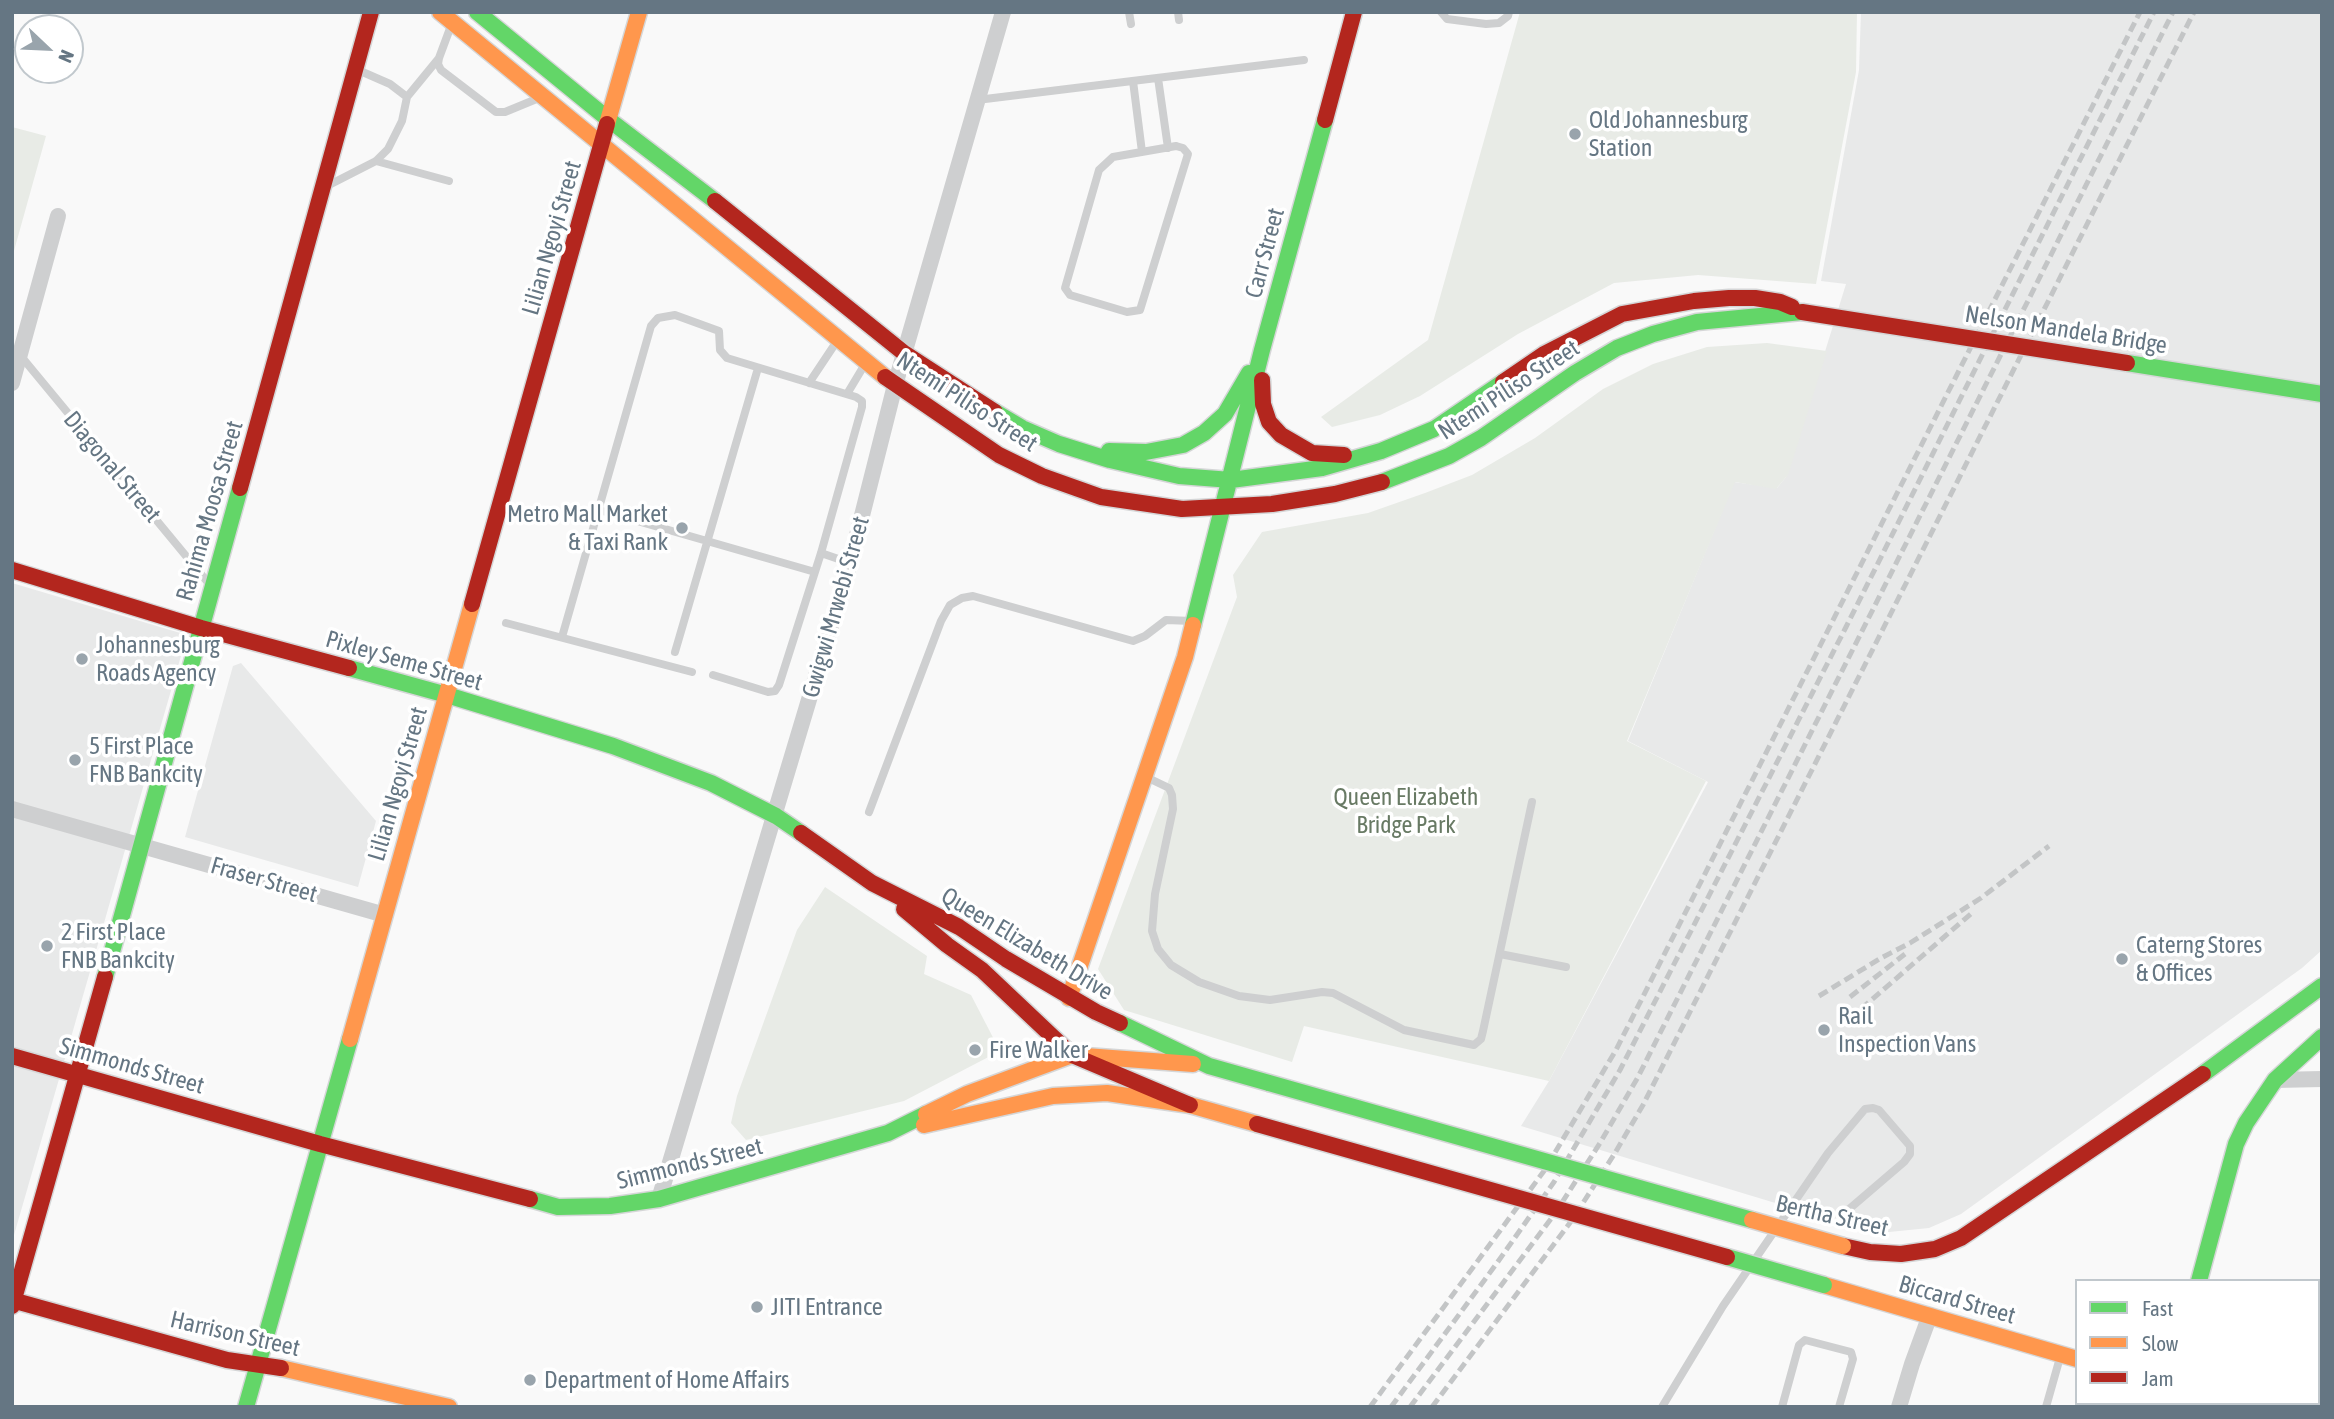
<!DOCTYPE html>
<html>
<head>
<meta charset="utf-8">
<style>
  body { margin:0 }
  #map { position:relative; width:2334px; height:1419px; overflow:hidden; background:#f9f9f9; font-family:"Asap Condensed",sans-serif }
  canvas { display:block }
  .frame { position:absolute; inset:0; border:14px solid #657683; pointer-events:none }
  .legend { position:absolute; left:2075px; top:1279px; width:245px; height:126px; box-sizing:border-box; background:#fff; border:2px solid #c1c8cd; margin:0; padding:9px 12px; list-style:none; font-size:21px; color:#657683 }
  .legend li { display:flex; align-items:center; gap:14px; height:35px }
  .legend b { width:35px; border:2px solid #c1c8cd }
  .north { position:absolute; left:14px; top:14px; width:70px; height:70px; box-sizing:border-box; background:#fff; border:2px solid #c1c8cd; border-radius:50%; rotate:113deg; font-size:19px; font-weight:700; line-height:28px; text-align:center; color:#657683 }
  .north::after { content:''; display:block; margin:auto; width:24px; height:32px; background:#99a4ac; clip-path:polygon(50% 0,100% 100%,50% 72%,0 100%) }
</style>
</head>
<body>
<div id="map">
<canvas width="2334" height="1419"></canvas>
<div class="frame"></div>
<ul class="legend">
<li><b style="height:9px;background:#63d668"></b>Fast</li>
<li><b style="height:9px;background:#ff974d"></b>Slow</li>
<li><b style="height:9px;background:#b3261e"></b>Jam</li>
</ul>
<div class="north">N</div>
</div>
<script>
const ctx = document.querySelector('canvas').getContext('2d');
ctx.lineJoin = 'round';
function fillPath(path, color) { ctx.fillStyle = color; ctx.fill(path, 'evenodd'); }
const poly = rows => new Path2D(rows.map(r => 'M' + r).join(''));
function strokePath(path, color, width, dash) { ctx.strokeStyle = color; ctx.lineWidth = width; ctx.lineCap = dash ? 'butt' : 'round'; ctx.setLineDash(dash || []); ctx.stroke(path); }
function label(font, color, halo, rows, align = 'center') {
  ctx.font = font + ' "Asap Condensed",sans-serif'; ctx.lineWidth = 7; ctx.setLineDash([]); ctx.textBaseline = 'middle'; ctx.strokeStyle = halo; ctx.fillStyle = color; for (const [text, x, y, turn = 0] of rows) {
    ctx.save(); ctx.translate(x, y); ctx.rotate((+turn || 0) * Math.PI / 180); ctx.textAlign = isNaN(turn) ? turn : align; if (halo) ctx.strokeText(text, 0, 0); ctx.fillText(text, 0, 0); ctx.restore();
  }
}
const built = poly([
  [1861,12,2322,12,2322,950,2302,968,1961,1214,1929,1228,1889,1232,1848,1225,1521,1126,1549,1081,1708,782,1628,741,1734,482,1777,488,1786,477,1846,284,1821,281,1859,70],
  [12,583,187,635,12,1242],
  [241,663,376,821,358,887,185,837,233,666]
]);
const green = poly([
  [1520,12,1857,12,1856,72,1816,284,1698,275,1614,283,1518,334,1420,396,1380,415,1332,427,1321,417,1428,340],
  [12,127,46,136,12,258],
  [1767,343,1827,351,1788,475,1776,489,1735,482,1627,741,1706,781,1549,1081,1304,1026,1292,1062,1124,1010,1098,969,1237,597,1233,575,1262,532,1368,513,1425,493,1472,475,1535,438,1603,389,1653,364,1707,347],
  [825,887,927,956,924,974,971,995,1000,1051,904,1101,746,1140,731,1123,737,1096,797,930]
]);
const lane = poly([
  [1129,12,1131,24],
  [1178,12,1179,20],
  [1441,12,1447,19,1486,24,1499,23,1508,16,1509,12],
  [452,23,439,58,438,64,441,70,496,112,505,112,539,98],
  [358,70,390,84,407,97],
  [1158,78,1168,148],
  [1133,81,1142,152],
  [977,100,1304,60],
  [1176,146,1183,148,1188,154,1140,310,1127,312,1070,295,1065,288,1099,170,1113,157,1176,146],
  [376,161,449,181],
  [327,186,376,161,388,149,402,121,407,97,439,58],
  [20,355,210,585],
  [809,383,837,341],
  [847,394,865,364],
  [599,510,815,572],
  [821,553,850,563],
  [506,623,692,672],
  [562,637,651,326,658,318,675,315,719,331,720,350,727,358,856,397,862,401,862,407,821,553,779,685,775,691,768,692,713,675],
  [675,652,758,368],
  [1144,776,1169,788,1172,795,1173,809,1155,894,1152,931,1158,949,1171,965,1199,982,1239,996,1270,1000,1322,992,1333,993,1404,1030,1474,1045,1481,1039,1483,1031,1532,802],
  [869,812,941,621,950,605,962,598,973,596,1133,641,1145,636,1166,620,1192,621],
  [1500,954,1566,967],
  [1662,1407,1723,1306,1828,1153,1865,1109,1873,1108,1879,1110,1910,1146,1910,1154,1904,1162,1848,1210],
  [1782,1407,1799,1345,1805,1340,1851,1352,1853,1359,1839,1407],
  [2046,1407,2061,1354]
]);
const street = poly([
  [12,383,58,216],
  [12,809,385,915],
  [2275,1080,2322,1079],
  [659,1199,850,563,895,385,1003,12],
  [2229,1403,2241,1407],
  [1899,1407,1912,1364,1930,1315]
]);
const fast = poly([
  [477,12,608,119,715,201],
  [995,412,1022,428,1059,444,1110,460,1179,476,1231,480,1322,468,1381,451,1434,429,1503,382],
  [1109,451,1146,452,1183,445,1204,433,1225,414,1249,373],
  [1382,482,1449,456,1481,438,1575,373,1617,348,1653,334,1697,322,1802,312],
  [1193,625,1262,350,1325,120],
  [349,668,447,695,613,746,711,783,776,816,801,833],
  [105,977,240,488],
  [1120,1023,1209,1066,1269,1083],
  [2203,1074,2322,986],
  [530,1199,558,1207,610,1206,659,1199,888,1133,926,1114],
  [2199,1281,2236,1144,2246,1123,2275,1080,2322,1037],
  [246,1407,350,1039]
]);
const slow = poly([
  [440,12,885,377],
  [607,124,639,12],
  [1069,998,1185,657,1193,625],
  [350,1039,472,604],
  [926,1114,967,1094,1072,1055,1193,1064],
  [924,1125,1053,1096,1107,1093,1190,1105,1257,1124],
  [1824,1285,2077,1359],
  [281,1368,449,1407]
]);
const jam = poly([
  [1325,120,1354,12],
  [715,201,904,353,995,412],
  [885,377,999,455,1042,476,1101,497,1182,509,1272,504,1335,494,1382,482],
  [1262,380,1263,404,1269,422,1281,435,1312,453,1344,455],
  [1503,382,1544,354,1622,314,1694,301,1729,298,1755,298,1780,302,1792,307],
  [240,488,371,12],
  [12,570,201,628,349,668],
  [472,604,607,124],
  [801,833,872,883,959,927,1006,959,1096,1012,1120,1023],
  [904,909,947,945,982,970,1072,1055,1190,1105],
  [12,1056,320,1144,530,1199],
  [1843,1246,1870,1252,1901,1254,1935,1249,1961,1238,2203,1074],
  [12,1300,227,1360,281,1368],
  [12,1306,105,977],
  [2164,1407,2165,1403]
]);
const rail = poly([
  [1819,996,1881,958,1910,943,1981,898,2049,846],
  [1850,997,1905,954],
  [1861,1009,1973,912],
  [1370,1407,1544,1171,1616,1050,2140,12],
  [1391,1407,1497,1263,1554,1182,1620,1070,1846,627,2154,12],
  [1410,1407,1556,1212,1600,1143,1638,1077,2173,12],
  [1432,1407,1572,1220,1615,1153,1643,1105,2194,12]
]);
const fastBridge = poly([
  [2127,363,2322,394],
  [1269,1083,1752,1220],
  [1727,1257,1824,1285]
]);
const slowBridge = poly([
  [1752,1220,1843,1246]
]);
const jamBridge = poly([
  [1802,312,2127,363],
  [1257,1124,1727,1257]
]);
const markers = [
  [1575,134,7,"#99a4ac"],
  [682,528,7,"#99a4ac"],
  [82,659,7,"#99a4ac"],
  [75,760,7,"#99a4ac"],
  [47,946,7,"#99a4ac"],
  [2122,959,7,"#99a4ac"],
  [1824,1030,7,"#99a4ac"],
  [975,1050,7,"#99a4ac"],
  [757,1307,7,"#99a4ac"],
  [530,1380,7,"#99a4ac"]
];
const poiNames = [
  ["Old Johannesburg",1589,120],
  ["Station",1589,148],
  ["Metro Mall Market",668,514,"right"],
  ["& Taxi Rank",668,542,"right"],
  ["Johannesburg",96,645],
  ["Roads Agency",96,673],
  ["5 First Place",89,746],
  ["FNB Bankcity",89,774],
  ["2 First Place",61,932],
  ["FNB Bankcity",61,960],
  ["Caterng Stores",2136,945],
  ["& Offices",2136,973],
  ["Rail",1838,1016],
  ["Inspection Vans",1838,1044],
  ["Fire Walker",989,1050],
  ["JITI Entrance",771,1307],
  ["Department of Home Affairs",544,1380]
];
const streetNames = [
  ["Lilian Ngoyi Street",552,238,-74],
  ["Carr Street",1265,253,-75],
  ["Nelson Mandela Bridge",2066,330,9],
  ["Ntemi Piliso Street",1509,390,-33],
  ["Ntemi Piliso Street",967,402,33],
  ["Diagonal Street",112,467,50],
  ["Rahima Moosa Street",210,511,-74],
  ["Gwigwi Mrwebi Street",836,607,-74],
  ["Pixley Seme Street",404,661,16],
  ["Lilian Ngoyi Street",398,784,-74],
  ["Fraser Street",264,880,16],
  ["Queen Elizabeth Drive",1027,944,31],
  ["Simmonds Street",132,1066,16],
  ["Simmonds Street",690,1164,-14],
  ["Bertha Street",1832,1216,13],
  ["Biccard Street",1957,1300,16],
  ["Harrison Street",235,1334,13]
];
const parkNames = [
  ["Queen Elizabeth",1406,797],
  ["Bridge Park",1406,825]
];
fillPath(built, '#e8e9e9');
fillPath(green, '#e8ebe6');
strokePath(fast, '#d5d6d7', 19);
strokePath(slow, '#d5d6d7', 19);
strokePath(jam, '#d5d6d7', 19);
strokePath(lane, '#cecfd0', 8);
strokePath(street, '#cecfd0', 16);
strokePath(fast, '#63d668', 16);
strokePath(slow, '#ff974d', 16);
strokePath(jam, '#b3261e', 16);
strokePath(rail, '#c3c5c6', 5, [10, 5]);
strokePath(fastBridge, '#d5d6d7', 19, []);
strokePath(slowBridge, '#d5d6d7', 19, []);
strokePath(jamBridge, '#d5d6d7', 19, []);
strokePath(fastBridge, '#63d668', 16);
strokePath(slowBridge, '#ff974d', 16);
strokePath(jamBridge, '#b3261e', 16);
for (const [x, y, r, color] of markers) { const dot = new Path2D(); dot.arc(x, y, r, 0, 2 * Math.PI); ctx.fillStyle = color; ctx.fill(dot); strokePath(dot, '#fff', 2.5); }
label('24px', '#657683', '#fff', poiNames, 'left');
label('24px', '#657683', '#fff', streetNames);
label('24px', '#687a64', '#fff', parkNames);
</script>
</body>
</html>
